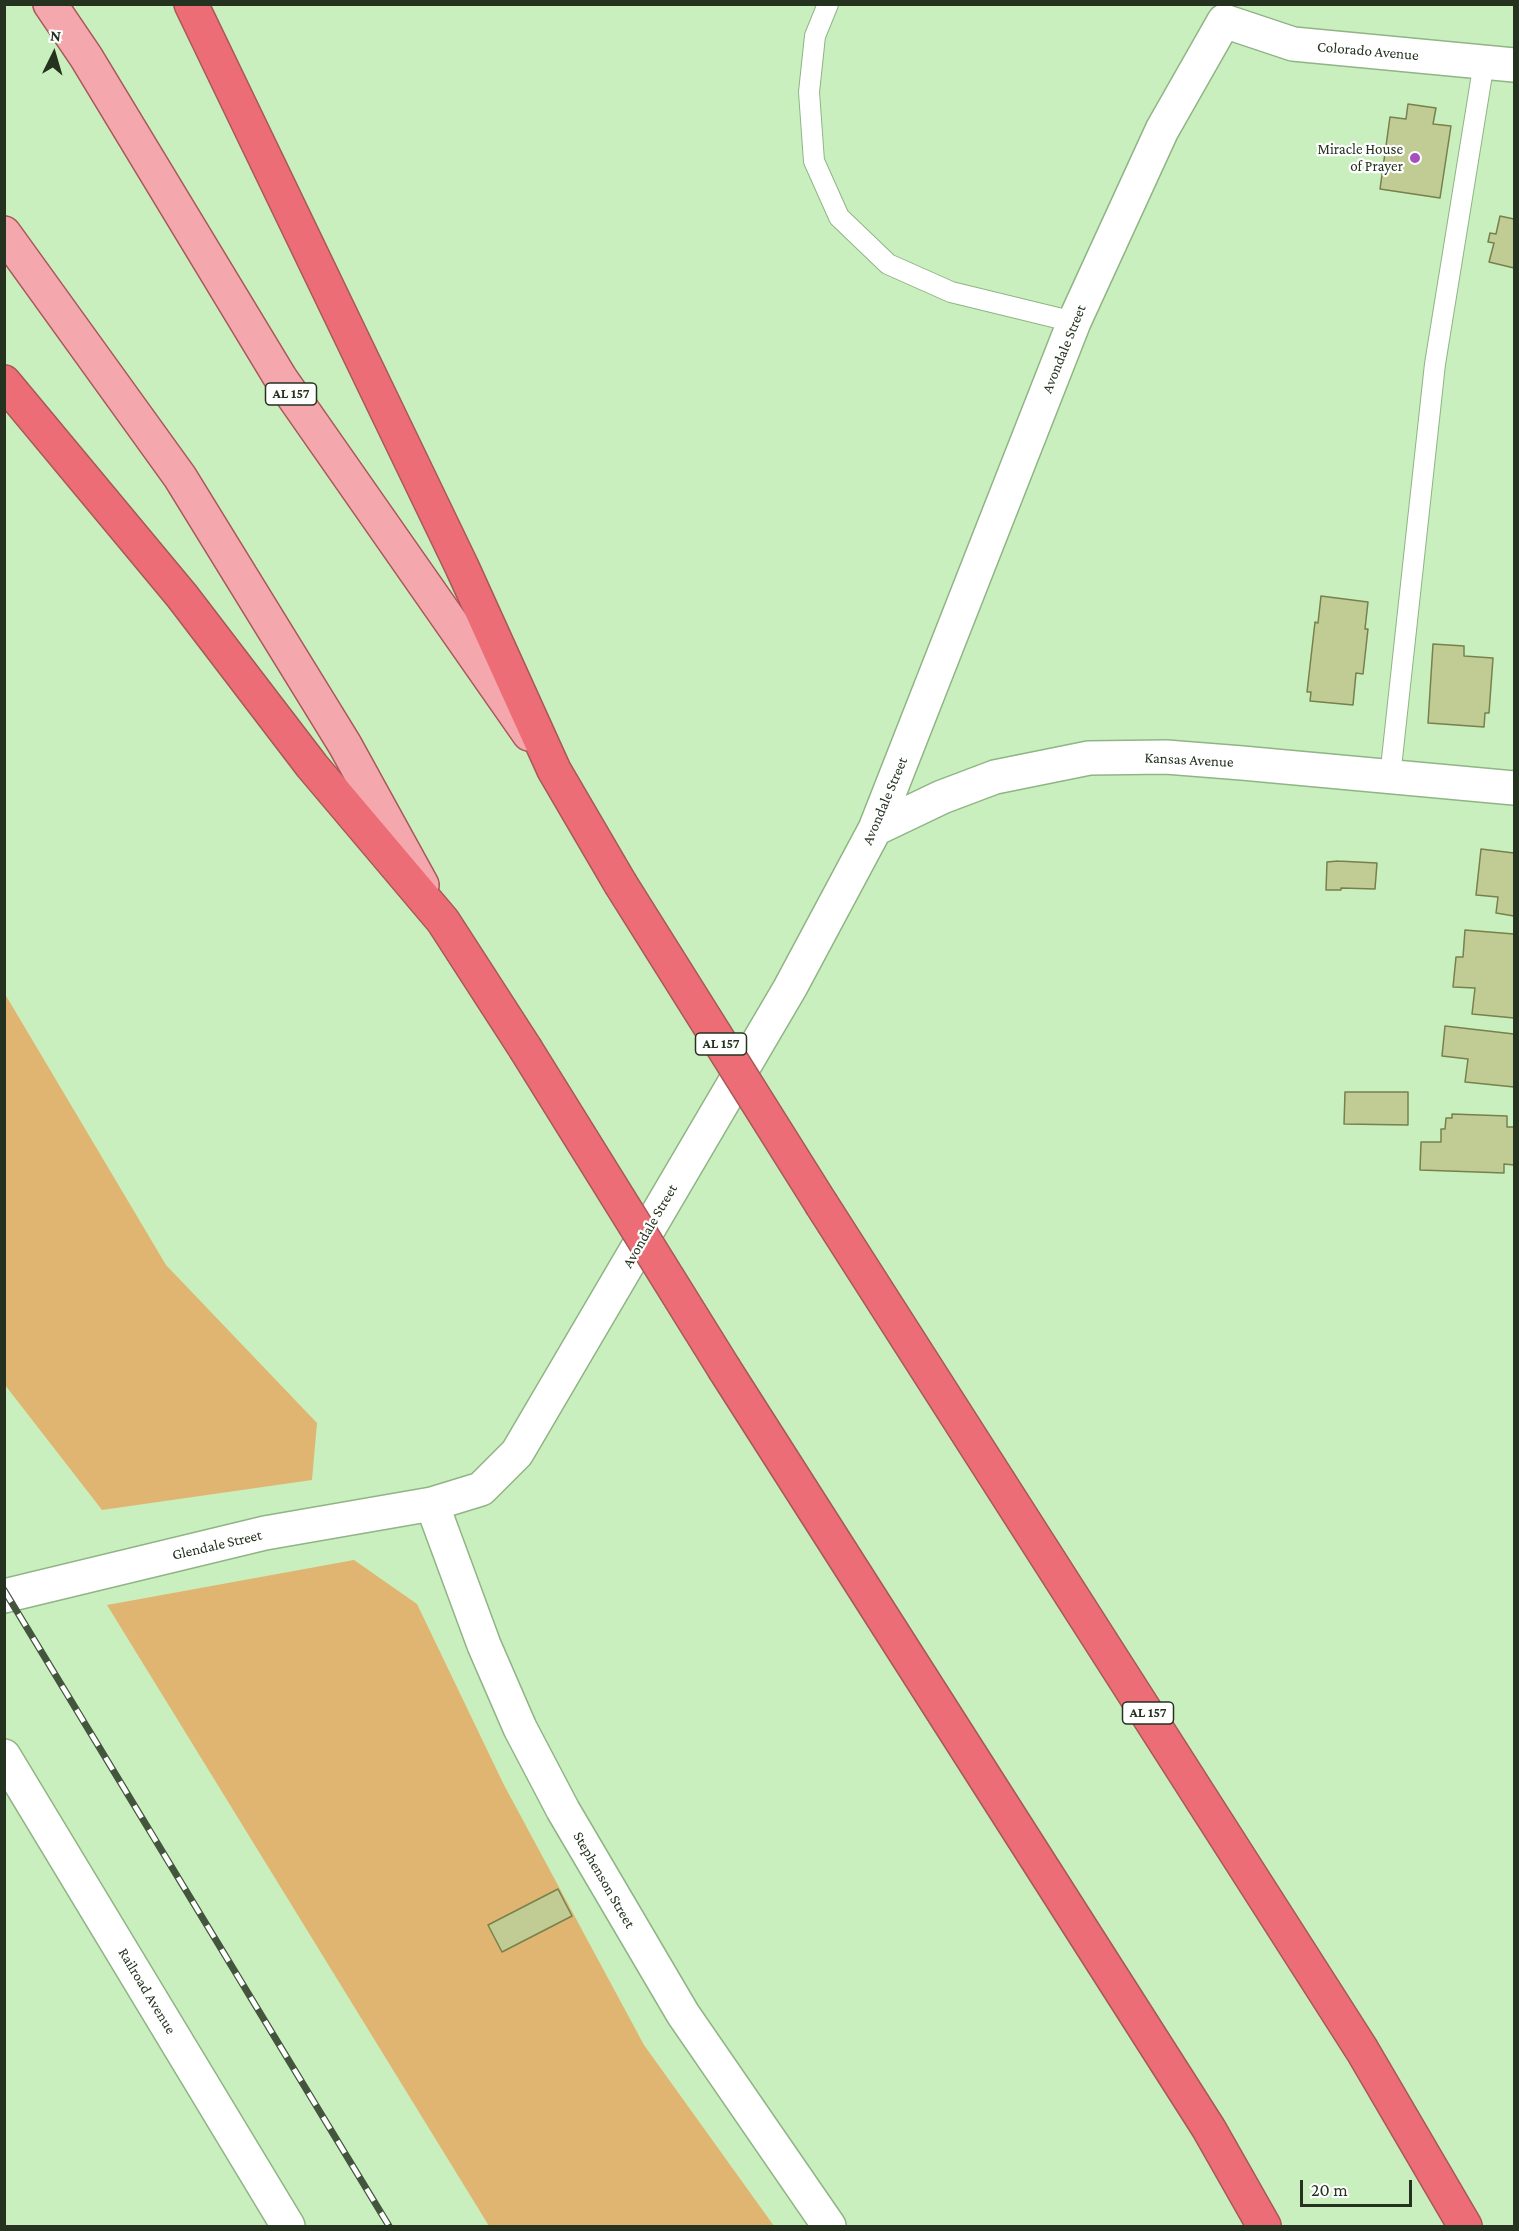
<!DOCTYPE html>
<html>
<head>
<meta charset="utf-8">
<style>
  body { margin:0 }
  #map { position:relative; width:1519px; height:2231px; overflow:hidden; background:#caefbf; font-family:"Crimson Pro",serif }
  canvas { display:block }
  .frame { position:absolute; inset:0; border:6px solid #24321f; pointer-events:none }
  .north { position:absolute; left:24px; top:24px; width:60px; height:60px; -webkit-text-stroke:4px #fff; paint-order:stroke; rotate:5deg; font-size:16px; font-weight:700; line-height:24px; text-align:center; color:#24321f }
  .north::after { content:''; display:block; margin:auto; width:21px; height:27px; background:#24321f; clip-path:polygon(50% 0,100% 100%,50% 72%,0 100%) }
  .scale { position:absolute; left:1300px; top:2180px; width:112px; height:27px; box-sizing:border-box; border:3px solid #24321f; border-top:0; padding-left:8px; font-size:18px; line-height:21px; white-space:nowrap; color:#24321f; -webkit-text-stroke:4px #fff; paint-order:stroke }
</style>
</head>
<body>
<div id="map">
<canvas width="1519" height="2231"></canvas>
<div class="frame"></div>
<div class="north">N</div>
<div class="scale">20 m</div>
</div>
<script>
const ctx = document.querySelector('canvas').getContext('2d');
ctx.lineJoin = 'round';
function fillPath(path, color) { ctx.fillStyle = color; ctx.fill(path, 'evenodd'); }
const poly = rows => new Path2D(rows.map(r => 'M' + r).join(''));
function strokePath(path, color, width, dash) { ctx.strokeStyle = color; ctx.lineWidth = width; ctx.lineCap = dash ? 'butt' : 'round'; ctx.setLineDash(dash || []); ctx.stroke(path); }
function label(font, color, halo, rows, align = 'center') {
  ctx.font = font + ' "Crimson Pro",serif'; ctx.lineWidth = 4.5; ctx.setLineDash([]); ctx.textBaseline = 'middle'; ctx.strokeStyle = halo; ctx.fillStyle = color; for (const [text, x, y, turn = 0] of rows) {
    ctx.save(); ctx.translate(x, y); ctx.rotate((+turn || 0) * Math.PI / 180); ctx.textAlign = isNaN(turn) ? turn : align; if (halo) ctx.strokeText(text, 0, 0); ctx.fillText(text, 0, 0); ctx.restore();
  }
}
const green = poly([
  [5,994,166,1265,317,1423,312,1480,102,1510,5,1385],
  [354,1560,417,1604,504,1785,644,2045,774,2226,489,2226,107,1605]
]);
const building = poly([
  [1408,104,1436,108,1433,124,1451,126,1440,198,1380,189,1390,117,1406,119,1408,104],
  [1500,216,1514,219,1514,268,1489,262,1494,243,1488,242,1490,233,1496,234,1500,216],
  [1321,596,1368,602,1365,629,1368,629,1363,674,1356,673,1353,705,1310,701,1311,692,1307,692,1315,622,1318,623,1321,596],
  [1433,644,1464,646,1464,656,1493,658,1489,713,1485,713,1484,727,1428,723,1433,644],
  [1481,849,1514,853,1514,916,1496,913,1498,897,1476,895,1481,849],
  [1338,861,1377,863,1375,889,1341,888,1341,890,1326,890,1327,862,1338,861],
  [1465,930,1514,934,1514,1018,1472,1014,1475,988,1453,987,1456,957,1463,957,1465,930],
  [1445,1026,1514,1034,1514,1087,1465,1082,1468,1059,1442,1056,1445,1026],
  [1345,1092,1408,1092,1408,1125,1344,1124,1345,1092],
  [1452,1114,1507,1116,1507,1127,1514,1127,1514,1165,1504,1164,1504,1173,1420,1170,1421,1142,1441,1142,1441,1129,1445,1129,1446,1118,1452,1118,1452,1114],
  [558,1889,572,1916,502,1952,488,1925,558,1889]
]);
const lane = poly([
  [828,4,815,36,809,92,814,161,839,217,888,264,951,292,1074,322],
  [1390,777,1435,364,1484,62]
]);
const street = poly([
  [1224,21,1293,44,1514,65],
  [875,829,942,797,995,777,1089,758,1166,757,1242,763,1514,788],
  [432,1504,484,1645,520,1728,563,1810,683,2014,829,2226],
  [4,1596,265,1533,432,1504,481,1489,517,1453,790,988,875,829,1074,322,1162,130,1224,21],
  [4,1756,288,2226]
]);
const primary = poly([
  [50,4,86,57,281,379,529,734],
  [4,233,180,477,345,745,422,885]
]);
const highway = poly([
  [191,4,462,567,554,770,620,883],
  [4,382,182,596,312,766,443,921,525,1048],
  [822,1205,1362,2050,1465,2226],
  [725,1370,1209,2129,1264,2226]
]);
const rail = poly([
  [4,1590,389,2226]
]);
const highwayBridge = poly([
  [620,883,822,1205],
  [525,1048,725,1370]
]);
const markers = [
  [1415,158,6,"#a550be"]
];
const shields = [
  [291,394,51],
  [721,1044,51],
  [1148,1713,51]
];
const shieldNames = [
  ["AL 157",291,394],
  ["AL 157",721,1044],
  ["AL 157",1148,1713]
];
const streetNames = [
  ["Colorado Avenue",1368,51,5],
  ["Avondale Street",1064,349,-68],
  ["Kansas Avenue",1189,760,3],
  ["Avondale Street",885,801,-67],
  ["Avondale Street",650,1226,-60],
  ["Glendale Street",217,1545,-13],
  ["Stephenson Street",604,1880,60],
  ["Railroad Avenue",147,1991,59]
];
const poiNames = [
  ["Miracle House",1403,149],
  ["of Prayer",1403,166]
];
fillPath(green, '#e0b571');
fillPath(building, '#c0cc94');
strokePath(building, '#76814c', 1.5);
strokePath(lane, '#90b485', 22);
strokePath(street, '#90b485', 36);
strokePath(primary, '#a75858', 36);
strokePath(highway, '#a75858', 36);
strokePath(lane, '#fff', 20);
strokePath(street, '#fff', 33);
strokePath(primary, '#f4a7ad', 33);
strokePath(highway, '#ed6d76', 33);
strokePath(rail, '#43553d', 7);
strokePath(rail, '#fff', 4.5, [14]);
strokePath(highwayBridge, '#a75858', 36, []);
strokePath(highwayBridge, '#ed6d76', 33);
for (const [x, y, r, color] of markers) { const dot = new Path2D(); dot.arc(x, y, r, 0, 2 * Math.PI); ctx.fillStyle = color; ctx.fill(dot); strokePath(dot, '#fff', 2); }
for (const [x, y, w] of shields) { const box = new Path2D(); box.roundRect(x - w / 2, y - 11, w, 22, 4.5); ctx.fillStyle = '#fff'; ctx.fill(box); strokePath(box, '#24321f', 1.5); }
label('bold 14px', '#24321f', null, shieldNames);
label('15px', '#24321f', '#fff', streetNames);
label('15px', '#24321f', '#fff', poiNames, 'right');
</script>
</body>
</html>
